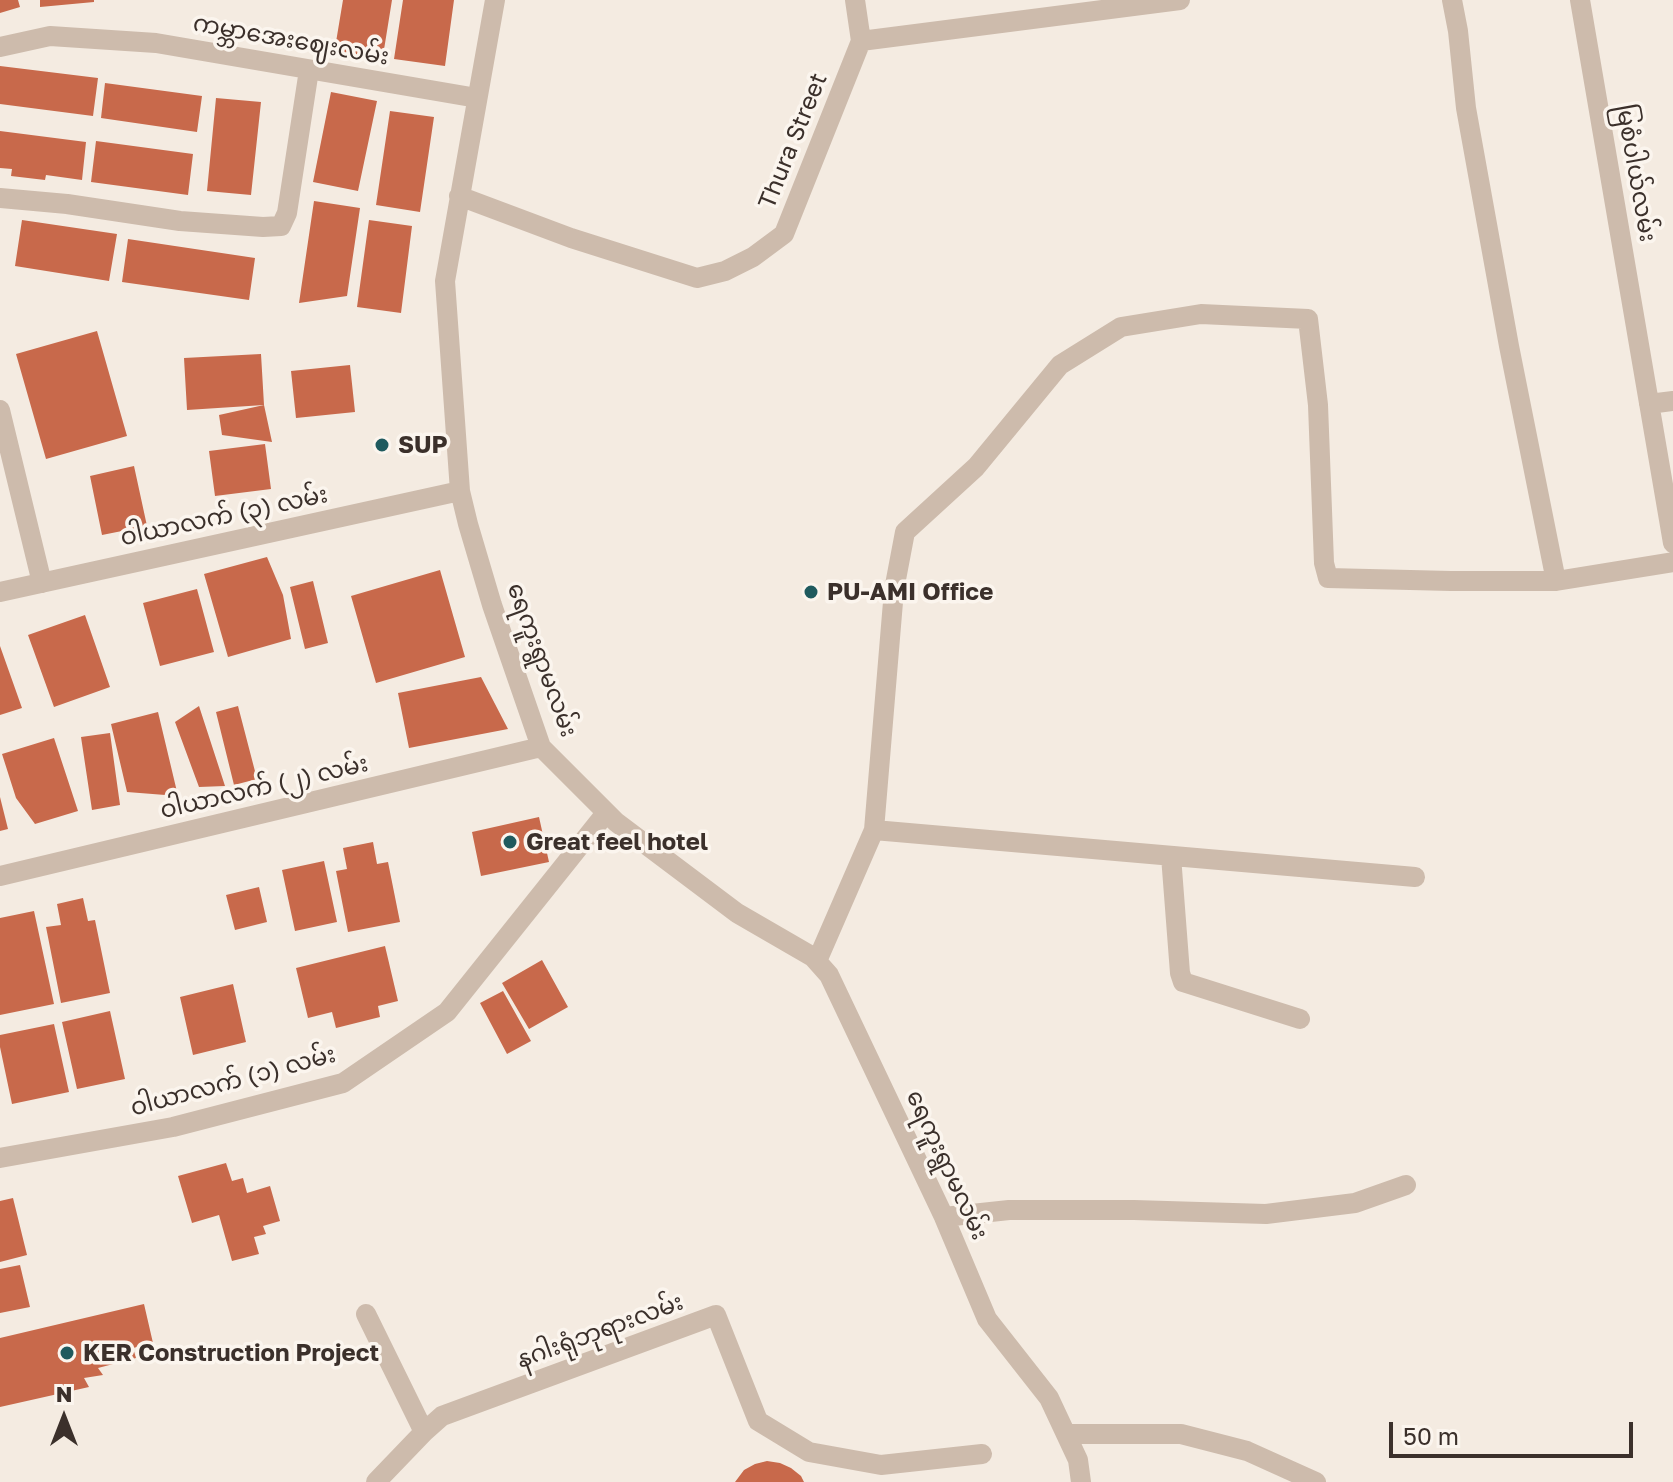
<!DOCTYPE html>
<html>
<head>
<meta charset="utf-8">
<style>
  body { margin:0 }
  #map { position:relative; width:1673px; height:1482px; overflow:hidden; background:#f4ebe1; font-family:"Golos Text",sans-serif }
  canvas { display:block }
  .north { position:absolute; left:24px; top:1378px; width:80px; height:80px; -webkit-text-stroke:6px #fbf5ee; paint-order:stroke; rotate:0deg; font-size:22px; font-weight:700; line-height:32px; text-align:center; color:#3b302b }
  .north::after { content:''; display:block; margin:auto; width:28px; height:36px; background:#3b302b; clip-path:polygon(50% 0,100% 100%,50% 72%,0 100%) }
  .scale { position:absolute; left:1389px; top:1422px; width:244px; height:36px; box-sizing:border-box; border:4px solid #3b302b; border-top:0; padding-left:10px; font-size:24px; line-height:28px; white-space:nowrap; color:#3b302b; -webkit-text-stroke:6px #fbf5ee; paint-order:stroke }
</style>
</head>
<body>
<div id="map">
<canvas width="1673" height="1482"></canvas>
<div class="north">N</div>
<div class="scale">50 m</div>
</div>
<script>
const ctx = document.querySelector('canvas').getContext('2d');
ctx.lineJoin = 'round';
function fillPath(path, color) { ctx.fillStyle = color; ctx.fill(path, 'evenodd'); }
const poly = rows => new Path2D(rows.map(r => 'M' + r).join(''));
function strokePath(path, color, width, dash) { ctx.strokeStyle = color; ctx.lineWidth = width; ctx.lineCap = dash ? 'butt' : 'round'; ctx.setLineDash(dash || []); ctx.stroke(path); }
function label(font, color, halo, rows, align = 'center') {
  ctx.font = font + ' "Golos Text","Noto Sans Myanmar",sans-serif'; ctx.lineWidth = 7; ctx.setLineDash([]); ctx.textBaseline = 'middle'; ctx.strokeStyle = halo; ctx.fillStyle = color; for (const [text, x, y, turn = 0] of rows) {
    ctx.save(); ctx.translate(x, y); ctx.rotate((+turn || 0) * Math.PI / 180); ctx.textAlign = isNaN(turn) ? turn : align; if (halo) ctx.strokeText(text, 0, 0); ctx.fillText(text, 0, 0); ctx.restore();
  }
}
const building = poly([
  [0,0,18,0,20,7,0,13],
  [40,0,94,0,94,2,40,7],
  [343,0,392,0,382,62,334,54],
  [403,0,454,0,445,66,394,59],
  [0,66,98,78,93,116,0,104],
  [105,83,202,96,197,132,101,118],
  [331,92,377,101,358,191,313,182],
  [216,98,261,102,251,195,207,191],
  [390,111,434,117,420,212,376,205],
  [0,131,86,142,82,180,46,175,45,180,11,176,12,169,0,168],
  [96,141,193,154,188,195,91,182],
  [314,201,360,208,347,296,299,303],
  [22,220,117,234,109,281,15,266],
  [369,220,412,226,401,313,357,307],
  [128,239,255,258,249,300,122,282],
  [97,331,127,436,46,459,16,354],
  [261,354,264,405,272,442,222,435,219,415,264,405,187,410,184,358],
  [350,365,355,412,296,418,291,371],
  [265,444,271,489,215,496,209,451],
  [134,466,147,526,102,535,90,476],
  [267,557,283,595,291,639,228,657,204,574],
  [440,570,465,657,376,683,351,596],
  [313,581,328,643,305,649,290,587],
  [197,589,214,652,160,666,143,603],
  [85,615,110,687,54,707,28,635],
  [0,646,22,708,0,715],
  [481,677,508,729,409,748,398,693],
  [199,706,225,786,199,787,175,722],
  [238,706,257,779,234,785,216,712],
  [158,712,178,796,127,792,111,724],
  [110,733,120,805,92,810,81,737],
  [54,738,78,811,35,824,16,798,2,754],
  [0,797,8,829,0,831],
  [539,817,549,862,481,876,472,832],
  [373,842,377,864,388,862,400,922,348,932,336,871,347,869,343,848],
  [324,861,337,922,295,931,282,870],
  [259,887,267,922,235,930,226,895],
  [83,898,88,921,95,920,110,993,61,1003,46,927,61,925,57,904],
  [34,911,54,1004,0,1015,0,918],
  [385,946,398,1001,378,1006,380,1017,336,1028,332,1012,308,1018,296,968],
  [542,960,568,1007,529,1029,502,983],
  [233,984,246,1042,193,1055,180,997],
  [503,991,531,1041,507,1054,480,1003],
  [110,1011,125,1079,77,1089,62,1022],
  [54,1024,69,1092,12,1104,0,1047,0,1035],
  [226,1163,232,1181,243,1178,247,1193,270,1186,280,1221,263,1226,266,1234,254,1237,259,1254,232,1261,219,1215,192,1223,178,1176],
  [13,1198,27,1255,0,1262,0,1201],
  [20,1265,30,1307,0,1313,0,1269],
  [144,1304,153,1343,133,1348,136,1358,98,1368,103,1375,84,1378,89,1387,0,1407,0,1338],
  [767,1461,780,1463,791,1468,801,1476,804,1482,735,1482,744,1470,755,1464]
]);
const street = poly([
  [495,0,445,281,460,491,468,524,492,605,541,747,616,822,737,913,813,957,829,975,944,1217,987,1319,1049,1398,1078,1460,1081,1482],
  [855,0,861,41],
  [1452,0,1458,31,1466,108,1509,346,1556,581],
  [1580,0,1673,543],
  [861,41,1180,0],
  [0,47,50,36,156,43,477,98],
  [459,196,571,238,697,278,725,271,753,257,784,234,861,41],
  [0,198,67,204,180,221,263,227,281,226,287,213,309,70],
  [1649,404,1673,401],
  [0,410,42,583],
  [0,592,460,491],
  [874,830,1415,877],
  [1171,856,1180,973,1183,982,1300,1019],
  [0,876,541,747],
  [817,961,874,830,894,590,905,532,976,467,1060,365,1121,327,1201,314,1308,319,1318,405,1324,563,1328,578,1451,581,1556,581,1673,562],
  [0,1158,173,1127,343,1083,447,1012,606,813],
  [944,1217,1009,1210,1134,1210,1266,1214,1355,1203,1406,1185],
  [366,1314,424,1432],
  [1066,1434,1181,1434,1247,1451,1316,1482],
  [376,1482,424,1432,442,1416,716,1315,758,1421,809,1452,881,1465,982,1454]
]);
const markers = [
  [382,445,8,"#1f5a5e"],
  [811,592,8,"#1f5a5e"],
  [510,842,8,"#1f5a5e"],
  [67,1353,8,"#1f5a5e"]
];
const streetNames = [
  ["ကမ္ဘာအေးဈေးလမ်း",291,40,10],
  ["Thura Street",793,141,-68],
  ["မြစံပါယ်လမ်း",1636,173,80],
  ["ဝါယာလက် (၃) လမ်း",224,516,-12],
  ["ရေကူးရွာမလမ်း",542,660,70],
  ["ဝါယာလက် (၂) လမ်း",264,787,-13],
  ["ဝါယာလက် (၁) လမ်း",233,1081,-15],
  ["ရေကူးရွာမလမ်း",947,1165,65],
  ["နဂါးရုံဘုရားလမ်း",600,1331,-20]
];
const poiNames = [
  ["SUP",398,445],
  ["PU-AMI Office",827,592],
  ["Great feel hotel",526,842],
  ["KER Construction Project",83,1353]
];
fillPath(building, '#c8694b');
strokePath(street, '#cdbbac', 20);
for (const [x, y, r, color] of markers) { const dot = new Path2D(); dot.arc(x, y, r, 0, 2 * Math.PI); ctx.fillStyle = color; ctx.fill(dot); strokePath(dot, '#fbf5ee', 3); }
label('24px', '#3b302b', '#fbf5ee', streetNames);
label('bold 24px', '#3b302b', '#fbf5ee', poiNames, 'left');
</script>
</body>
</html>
